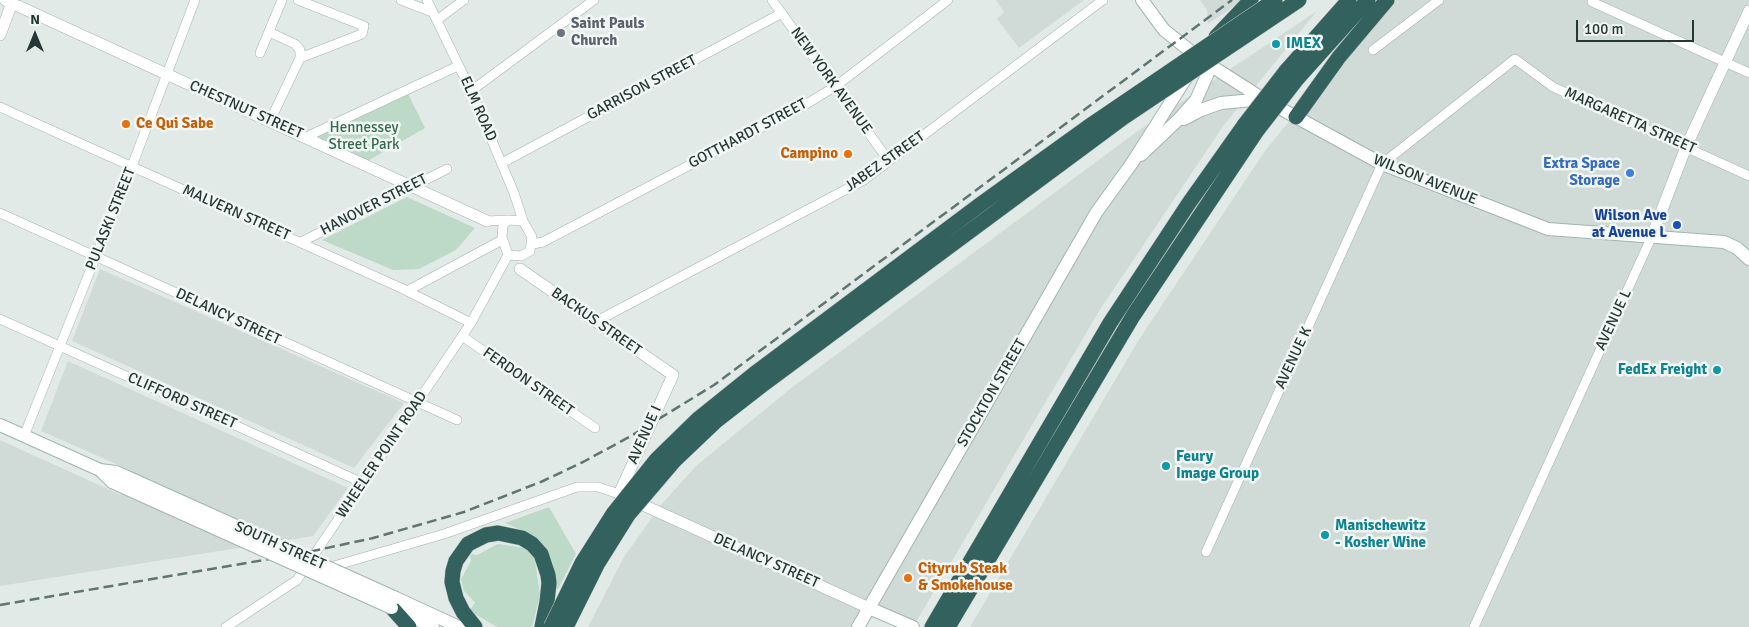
<!DOCTYPE html>
<html>
<head>
<meta charset="utf-8">
<style>
  body { margin:0 }
  #map { position:relative; width:1749px; height:627px; overflow:hidden; background:#e2eae7; font-family:Signika,sans-serif }
  canvas { display:block }
  .north { position:absolute; left:10px; top:10px; width:50px; height:50px; -webkit-text-stroke:4px #f2f7f5; paint-order:stroke; rotate:0deg; font-size:14px; font-weight:700; line-height:20px; text-align:center; color:#243936 }
  .north::after { content:''; display:block; margin:auto; width:18px; height:22px; background:#243936; clip-path:polygon(50% 0,100% 100%,50% 72%,0 100%) }
  .scale { position:absolute; left:1576px; top:20px; width:118px; height:22px; box-sizing:border-box; border:2px solid #243936; border-top:0; padding-left:6px; font-size:15px; line-height:18px; white-space:nowrap; color:#243936; -webkit-text-stroke:4px #f2f7f5; paint-order:stroke }
</style>
</head>
<body>
<div id="map">
<canvas width="1749" height="627"></canvas>
<div class="north">N</div>
<div class="scale">100 m</div>
</div>
<script>
const ctx = document.querySelector('canvas').getContext('2d');
ctx.lineJoin = 'round';
function fillPath(path, color) { ctx.fillStyle = color; ctx.fill(path, 'evenodd'); }
const poly = rows => new Path2D(rows.map(r => 'M' + r).join(''));
function strokePath(path, color, width, dash) { ctx.strokeStyle = color; ctx.lineWidth = width; ctx.lineCap = dash ? 'butt' : 'round'; ctx.setLineDash(dash || []); ctx.stroke(path); }
function label(font, color, halo, rows, align = 'center') {
  ctx.font = font + ' Signika,sans-serif'; ctx.lineWidth = 5; ctx.setLineDash([]); ctx.textBaseline = 'middle'; ctx.strokeStyle = halo; ctx.fillStyle = color; for (const [text, x, y, turn = 0] of rows) {
    ctx.save(); ctx.translate(x, y); ctx.rotate((+turn || 0) * Math.PI / 180); ctx.textAlign = isNaN(turn) ? turn : align; if (halo) ctx.strokeText(text, 0, 0); ctx.fillText(text, 0, 0); ctx.restore();
  }
}
const built = poly([
  [996,0,1084,0,1019,48,997,19,1004,12],
  [1200,0,1243,0,1208,24,1207,10],
  [1396,0,1749,0,1749,627,970,627,1138,341,1265,151,1345,52],
  [1317,11,1224,125,1101,308,913,627,870,605,858,627,588,627,624,557,660,506,696,466,790,389,1135,133],
  [100,269,404,403,354,468,72,341],
  [68,361,348,488,313,536,0,586,0,440,121,495,132,471,41,431]
]);
const green = poly([
  [406,90,425,128,364,163,306,137],
  [407,197,475,228,456,250,419,269,393,270,322,240],
  [549,507,576,554,558,589,556,589,553,563,544,547,526,532,505,523],
  [498,544,526,548,534,554,540,595,532,627,497,627,470,611,475,602,464,591,461,579,471,561,470,556,472,554,477,555]
]);
const minor = poly([
  [401,0,432,12],
  [427,0,471,91,514,193,523,221,532,237,530,251,521,256,508,255,502,237,503,225,508,220,523,221],
  [772,0,889,161],
  [1592,2,1749,73],
  [437,20,464,0],
  [269,32,295,44,300,50,300,58],
  [1373,50,1439,0],
  [260,53,282,0],
  [471,91,594,0],
  [0,107,401,288,471,323],
  [270,121,300,58,362,34,364,26,298,0],
  [306,137,458,66],
  [502,163,782,13],
  [0,213,457,420],
  [487,221,508,220],
  [301,242,447,169],
  [533,244,543,242,808,103,836,86,948,0],
  [407,291,502,240],
  [0,319,363,483],
  [595,322,864,180,1103,0],
  [462,336,595,428],
  [24,436,132,166,195,0],
  [1206,552,1382,164,1515,59,1553,87,1749,176],
  [327,568,444,534,577,487,598,487,619,494],
  [226,627,297,580,471,323,508,255],
  [1474,627,1652,236]
]);
const tertiary = poly([
  [5,0,487,221],
  [0,35,13,0],
  [1652,236,1686,147,1749,11],
  [520,269,673,375,619,494,869,608]
]);
const secondary = poly([
  [1142,0,1164,30,1199,58,1263,99,1382,164,1548,229,1724,242,1737,248,1749,259],
  [1184,119,1201,110,1221,103,1263,99],
  [1141,155,1180,118,1196,100,1211,66],
  [0,425,100,470],
  [396,598,459,627],
  [869,608,913,627],
  [394,609,433,627],
  [858,627,1096,213,1132,163,1188,75]
]);
const motorway = poly([
  [1216,37,1251,0],
  [1286,71,1349,0],
  [1297,79,1368,0],
  [1296,117,1339,57,1387,0],
  [392,608,409,627],
  [475,627,463,612,456,598,452,582,453,571,456,561,468,544,486,535,498,533,522,538,532,544,541,554,548,575,549,583,547,602,542,627],
  [932,627,1110,323,1189,203,1245,124],
  [948,627,1133,316,1256,132]
]);
const rail = poly([
  [0,605,299,554,373,538,464,512,543,481,583,462,631,436,714,385,1232,0]
]);
const secondaryBridge = poly([
  [100,470,112,482,392,608],
  [100,470,116,472,396,598]
]);
const motorwayBridge = poly([
  [1245,124,1286,71],
  [1256,132,1297,79],
  [551,627,582,563,613,514,657,459,698,419,754,374,981,204,1088,127,1275,0],
  [566,627,598,563,628,515,675,460,716,421,761,386,1124,117,1299,0]
]);
const markers = [
  [561,33,5,"#6b7280"],
  [1276,44,5,"#0f9aa8"],
  [126,124,5,"#e8710a"],
  [848,154,5,"#e8710a"],
  [1630,173,5,"#3f7fe0"],
  [1677,225,5,"#1a4fb4"],
  [1717,370,5,"#0f9aa8"],
  [1166,466,5,"#0f9aa8"],
  [1325,535,5,"#0f9aa8"],
  [908,578,5,"#e8710a"]
];
const worshipNames = [
  ["Saint Pauls",571,24],
  ["Church",571,41]
];
const cultureNames = [
  ["IMEX",1286,44],
  ["FedEx Freight",1707,370,"right"],
  ["Feury",1176,457],
  ["Image Group",1176,474],
  ["Manischewitz",1335,526],
  ["- Kosher Wine",1335,543]
];
const streetNames = [
  ["NEW YORK AVENUE",831,81,54],
  ["GARRISON STREET",642,88,-28],
  ["ELM ROAD",478,109,66],
  ["CHESTNUT STREET",246,110,24],
  ["MARGARETTA STREET",1630,121,24],
  ["GOTTHARDT STREET",748,134,-28],
  ["JABEZ STREET",885,162,-35],
  ["WILSON AVENUE",1425,180,22],
  ["HANOVER STREET",374,205,-27],
  ["MALVERN STREET",236,213,24],
  ["PULASKI STREET",111,219,-68],
  ["DELANCY STREET",228,317,25],
  ["AVENUE L",1614,320,-65],
  ["BACKUS STREET",596,322,35],
  ["AVENUE K",1294,358,-65],
  ["FERDON STREET",528,382,35],
  ["STOCKTON STREET",992,393,-60],
  ["CLIFFORD STREET",182,401,24],
  ["AVENUE I",645,435,-66],
  ["WHEELER POINT ROAD",382,455,-56],
  ["SOUTH STREET",280,546,24],
  ["DELANCY STREET",766,561,24]
];
const foodNames = [
  ["Ce Qui Sabe",136,124],
  ["Campino",838,154,"right"],
  ["Cityrub Steak",918,569],
  ["& Smokehouse",918,586]
];
const parkNames = [
  ["Hennessey",364,128],
  ["Street Park",364,145]
];
const shopNames = [
  ["Extra Space",1620,164],
  ["Storage",1620,181]
];
const transitNames = [
  ["Wilson Ave",1667,216],
  ["at Avenue L",1667,233]
];
fillPath(built, '#d0dad6');
fillPath(green, '#bdd9c8');
strokePath(minor, '#a5b1ae', 10);
strokePath(tertiary, '#a5b1ae', 12);
strokePath(secondary, '#a2b5b0', 14);
strokePath(motorway, '#bdc4c3', 16);
strokePath(minor, '#fff', 9);
strokePath(tertiary, '#fff', 11);
strokePath(secondary, '#fff', 12);
strokePath(motorway, '#33625e', 15);
strokePath(rail, '#5e7571', 2.5, [10, 5]);
strokePath(secondaryBridge, '#a2b5b0', 14, []);
strokePath(motorwayBridge, '#bdc4c3', 16, []);
strokePath(secondaryBridge, '#fff', 12);
strokePath(motorwayBridge, '#33625e', 15);
for (const [x, y, r, color] of markers) { const dot = new Path2D(); dot.arc(x, y, r, 0, 2 * Math.PI); ctx.fillStyle = color; ctx.fill(dot); strokePath(dot, '#f2f7f5', 2); }
label('bold 15px', '#5b616d', '#f2f7f5', worshipNames, 'left');
label('bold 15px', '#0d838f', '#f2f7f5', cultureNames, 'left');
label('15px', '#243936', '#f2f7f5', streetNames);
label('bold 15px', '#c56008', '#f2f7f5', foodNames, 'left');
label('15px', '#326b4f', '#f2f7f5', parkNames);
label('bold 15px', '#366cbe', '#f2f7f5', shopNames, 'right');
label('bold 15px', '#164399', '#f2f7f5', transitNames, 'right');
</script>
</body>
</html>
